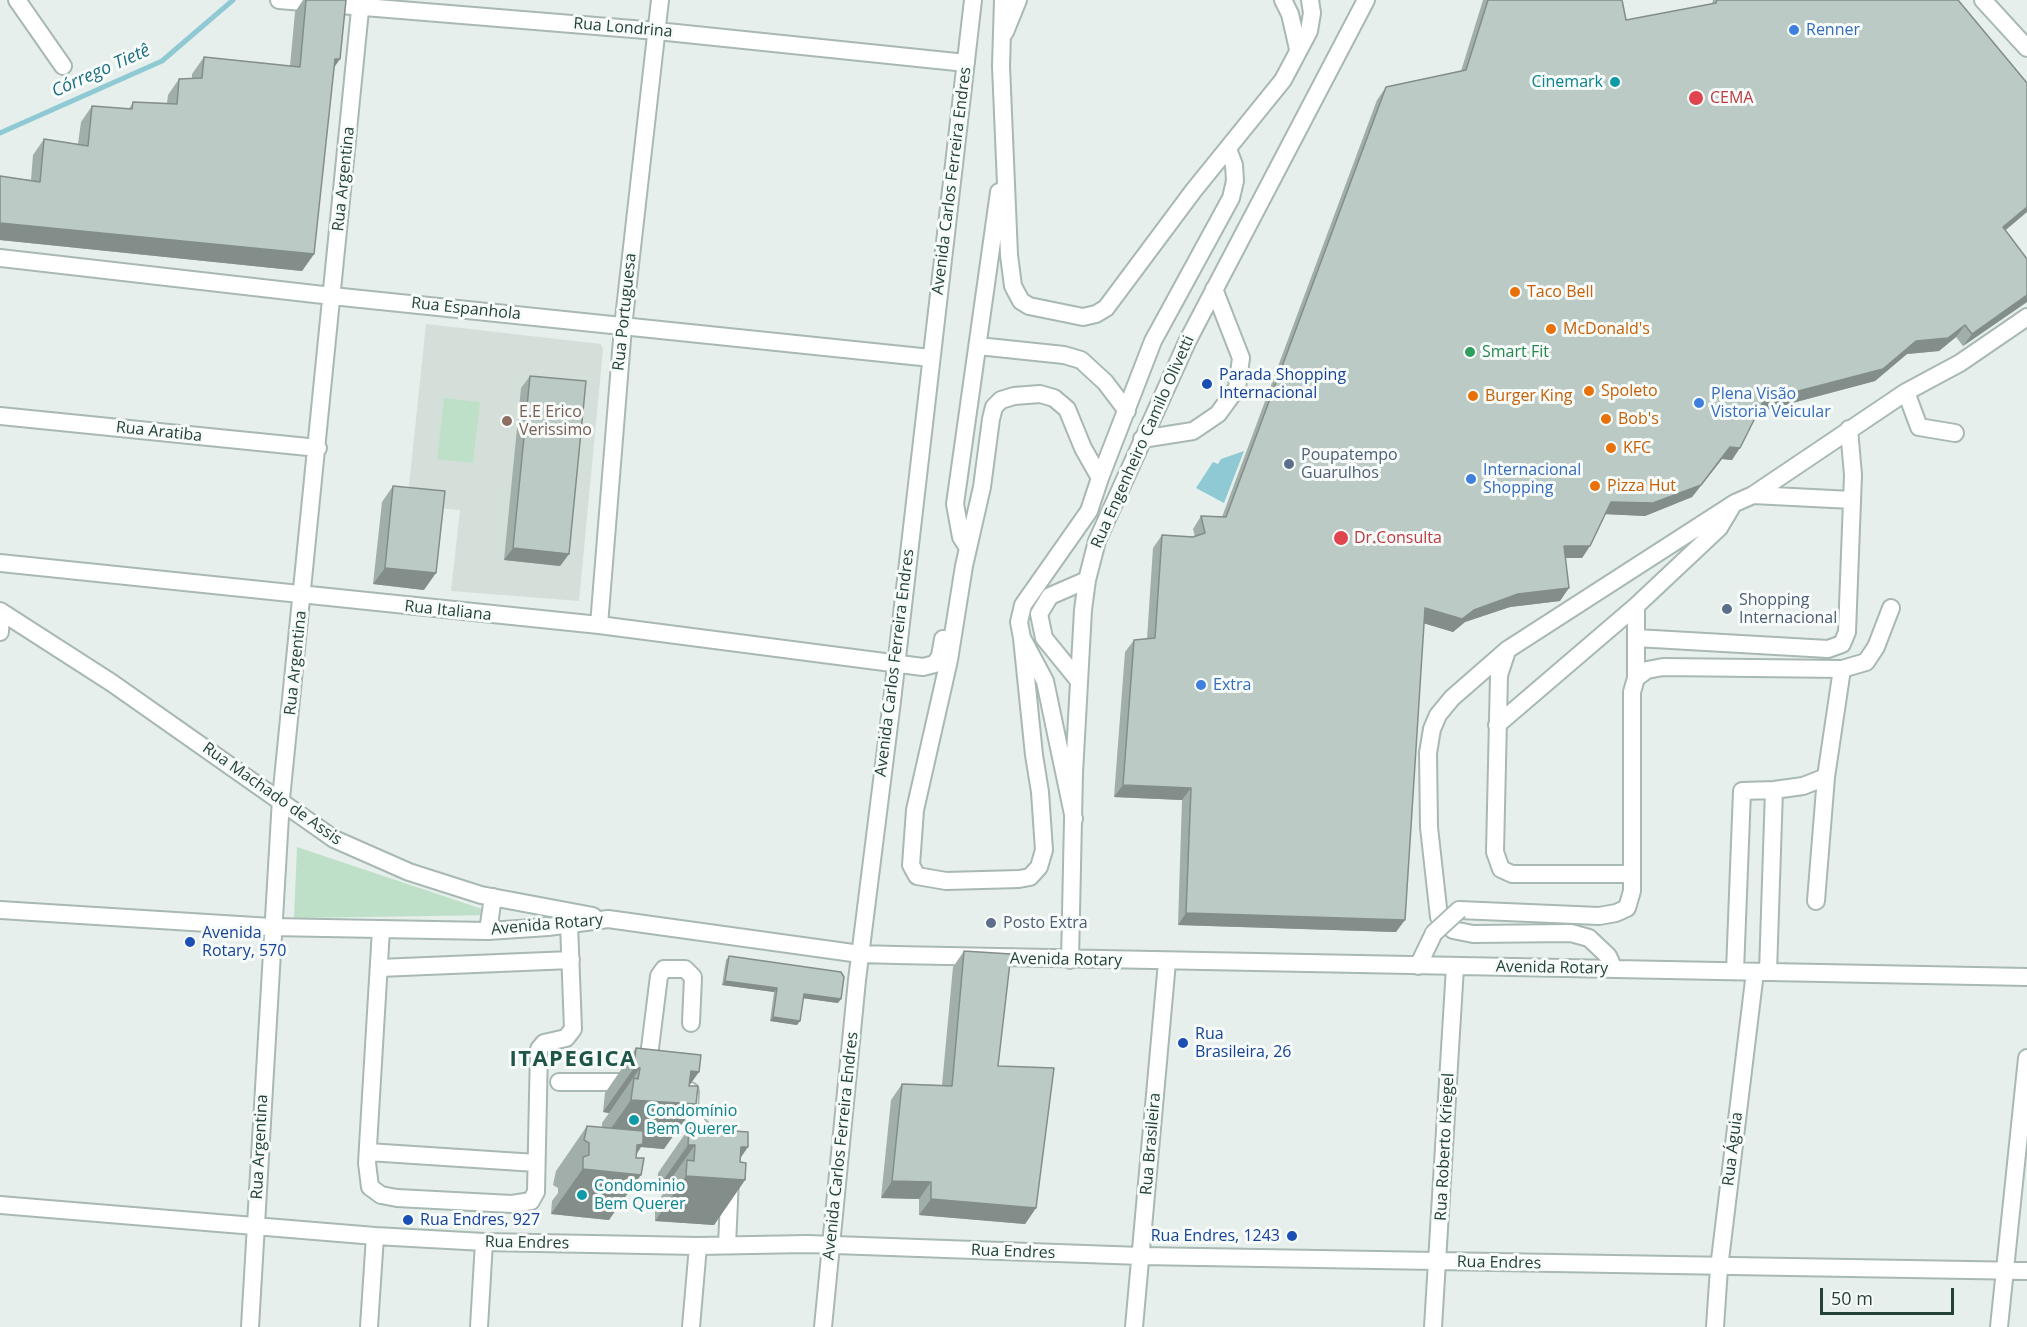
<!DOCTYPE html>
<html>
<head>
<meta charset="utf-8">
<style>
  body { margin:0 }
  #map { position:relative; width:2027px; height:1327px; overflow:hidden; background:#e6efeb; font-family:"Open Sans",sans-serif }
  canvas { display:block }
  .scale { position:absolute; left:1820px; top:1288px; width:134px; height:27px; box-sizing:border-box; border:3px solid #24423a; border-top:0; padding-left:8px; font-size:18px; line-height:21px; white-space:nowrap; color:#24423a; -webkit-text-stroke:4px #f7fbf9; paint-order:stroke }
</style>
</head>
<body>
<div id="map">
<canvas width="2027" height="1327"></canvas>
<div class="scale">50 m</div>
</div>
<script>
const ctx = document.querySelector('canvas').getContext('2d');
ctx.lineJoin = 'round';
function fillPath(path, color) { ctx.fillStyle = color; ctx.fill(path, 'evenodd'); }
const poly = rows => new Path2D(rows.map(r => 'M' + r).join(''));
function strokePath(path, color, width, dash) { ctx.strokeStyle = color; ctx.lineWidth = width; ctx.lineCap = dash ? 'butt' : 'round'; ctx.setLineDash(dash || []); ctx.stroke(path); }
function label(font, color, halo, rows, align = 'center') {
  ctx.font = font + ' "Open Sans",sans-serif'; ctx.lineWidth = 6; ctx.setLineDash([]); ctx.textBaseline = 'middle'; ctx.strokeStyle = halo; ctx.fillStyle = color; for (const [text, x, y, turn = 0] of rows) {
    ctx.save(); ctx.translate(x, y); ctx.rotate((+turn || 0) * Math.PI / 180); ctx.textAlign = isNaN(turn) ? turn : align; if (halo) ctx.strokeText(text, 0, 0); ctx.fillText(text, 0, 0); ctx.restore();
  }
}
const built = poly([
  [426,324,601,344,603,349,579,601,451,591,460,510,407,505]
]);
const green = poly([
  [444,398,480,402,473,463,437,459],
  [297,847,500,915,294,918]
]);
const water = poly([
  [1244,451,1224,503,1196,488,1213,462,1218,464,1221,459]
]);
const stream = poly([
  [0,133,162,61,233,0]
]);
const minor = poly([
  [17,0,63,66],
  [279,0,657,31,966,63],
  [1003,0,1001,66,1009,255,1013,286,1021,301,1029,306,1083,317,1096,314,1106,308,1194,190,1283,80,1309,31,1312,13,1310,0],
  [1283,0,1290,14,1298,49],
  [1983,0,2027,48],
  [1005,32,1018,0],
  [0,258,332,296,931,358],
  [978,346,1064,355,1081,360,1105,382,1127,411],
  [1906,392,1919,427,1955,433],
  [0,416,318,448],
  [1142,439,1193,431,1218,414,1237,388,1241,358,1214,289],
  [1100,478,1153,341,1231,198,1235,181,1234,165,1228,149],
  [1753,495,1852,500],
  [968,548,961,537,955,504,999,192],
  [0,563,599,625,923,667,935,664,940,656,943,639],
  [0,611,112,683,334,839,409,872,481,895,593,916],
  [599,625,623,327,660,0],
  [0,632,1,612],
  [1022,638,1034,755,1040,792,1044,850,1039,867,1030,877,1019,879,946,881,917,876,911,865,915,810,949,660,964,566,982,487,991,419,994,407,1001,400,1014,396,1040,394,1054,398,1067,409,1083,448,1100,478,1089,511,1023,605,1019,622,1022,638,1045,681,1074,819],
  [1636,638,1828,649,1842,644,1847,632,1853,475,1849,429],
  [1507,651,1499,675,1495,852,1501,869,1512,874,1632,874],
  [1636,678,1636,606],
  [1079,681,1044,638,1039,614,1050,596,1087,580],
  [1497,725,1636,606,1719,528,1731,508],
  [1816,901,1826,777],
  [0,910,271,927,488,931,548,927,608,919,860,954,896,955,2027,977],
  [1459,910,1599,916,1616,913,1627,908,1632,891,1632,692,1636,678,1647,670,1663,667,1842,669,1866,662,1876,647,1891,608],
  [381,929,367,1163,370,1187,381,1195,397,1198,512,1204,531,1201,536,1192,539,1049,544,1043,566,1038,573,1029,569,924],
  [488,931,493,897],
  [1070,960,1074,773,1083,610,1087,580,1097,541,1188,340,1366,0],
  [1418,966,1434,933],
  [379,968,571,960],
  [1614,969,1608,956,1589,938,1571,933,1473,934,1453,930,1439,917,1429,827,1428,753,1432,729,1438,715,1452,698,1507,650,1735,503,1753,495,1906,392,1960,363,2027,317],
  [1735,971,1742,791,1774,790],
  [1768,972,1774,790,1803,786,1826,777,1842,669],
  [647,1072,659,976,664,969,685,969,693,977,691,1023],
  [559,1082,634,1082],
  [690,1091,689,1110,698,1125,717,1145],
  [368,1152,536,1163],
  [0,1205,375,1236,484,1242,698,1246,807,1244,1141,1256,2027,1271],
  [727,1245,730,1179],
  [250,1327,281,799,361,0],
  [369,1327,375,1236],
  [479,1327,484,1242],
  [691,1327,698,1246],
  [823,1327,857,980,892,701,973,0],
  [1134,1327,1167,962],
  [1433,1327,1455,967],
  [1715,1327,1719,1268,1755,972],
  [1999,1327,2027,1058]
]);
const minorBridge = poly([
  [1434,933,1459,910]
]);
const wall = poly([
  [303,0,346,0,334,67,314,254,302,271,0,240,0,176,31,180,33,155,44,139,78,144,81,122,92,106,129,109,133,102,167,103,168,95,179,79,192,78,192,74,204,57,290,66,295,12],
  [1483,0,1622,0,1626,20,1712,4,1713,0,1958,0,2005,230,2027,259,2027,302,1963,346,1956,337,1939,351,1907,354,1875,381,1758,412,1732,460,1722,459,1692,497,1645,516,1605,514,1590,546,1582,558,1566,558,1560,601,1510,607,1465,622,1453,632,1424,623,1396,932,1178,925,1182,800,1114,797,1125,652,1134,640,1147,639,1153,548,1162,535,1195,537,1193,529,1201,516,1222,517,1377,100,1386,87,1461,71],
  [530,376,569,554,560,566,504,560,521,388],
  [393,486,424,590,373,584,382,502],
  [964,951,998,1066,1036,1208,1025,1224,919,1215,919,1199,881,1198,891,1100,902,1084,942,1085,953,967],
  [729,956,838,1003,803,998,797,1025,770,1021,774,992,722,985,726,960],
  [636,1048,689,1086,664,1149,641,1147,637,1154,609,1220,551,1214,552,1201,558,1193,558,1188,553,1185,556,1171,587,1126,602,1128,602,1123,609,1113,603,1112,605,1093],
  [689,1128,740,1162,745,1180,714,1225,655,1221,655,1205,663,1194,663,1190,657,1189,658,1173]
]);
const shadedWall = poly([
  [335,59,340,59,329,75],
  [2027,207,2027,212,1994,240,2003,227],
  [0,223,314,254,302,271,0,240],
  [2027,295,2027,302,1963,346,1972,334],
  [1965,325,1956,337,1939,351,1907,354,1875,381,1755,413,1764,400,1916,341],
  [1730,447,1740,448,1732,460,1722,459,1692,497,1645,516,1602,514,1611,502],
  [1564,546,1590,546,1582,558,1555,558],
  [513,548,569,554,560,566,504,560],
  [385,568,436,573,424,590,373,584],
  [1569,588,1560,601,1510,607,1465,622,1453,632,1416,621,1425,608,1474,610,1518,594],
  [1123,785,1191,788,1182,800,1114,797],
  [1186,913,1405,920,1396,932,1178,925],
  [725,981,777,988,774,992,722,985],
  [804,994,841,999,838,1003,801,998],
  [773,1017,800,1021,797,1025,770,1021],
  [634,1068,640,1068,609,1113,603,1112],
  [691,1071,699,1072,677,1103,696,1104,664,1149,641,1147,623,1173,641,1175,609,1220,551,1214,631,1100],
  [688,1145,695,1145,663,1190,657,1189],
  [741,1147,748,1147,726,1179,745,1180,714,1225,655,1221,686,1176],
  [892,1181,931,1182,919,1199,881,1198],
  [931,1199,1036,1208,1025,1224,919,1215]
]);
const building = poly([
  [306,0,346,0,340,59,335,59,314,254,0,223,0,176,40,182,44,139,88,146,92,106,132,109,133,102,177,104,179,79,202,78,204,57,300,67,306,0],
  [1488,0,1622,0,1626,20,1716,3,1717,0,1958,0,2027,83,2027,207,2003,227,2027,259,2027,295,1972,334,1965,325,1948,338,1916,341,1883,369,1764,400,1740,448,1730,447,1701,485,1653,503,1611,502,1590,546,1564,546,1569,588,1518,594,1474,610,1462,619,1425,608,1405,920,1186,913,1191,788,1123,785,1134,640,1155,638,1162,535,1193,537,1205,533,1201,516,1226,517,1386,87,1466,70,1488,0],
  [530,376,586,381,569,554,513,548,530,376],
  [393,486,445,491,436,573,385,568,393,486],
  [964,951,1011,954,998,1066,1054,1068,1036,1208,931,1199,931,1182,892,1181,902,1084,952,1086,964,951],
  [729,956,841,972,844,977,841,999,804,994,800,1021,773,1017,777,988,725,981,729,956],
  [636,1048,701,1055,699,1072,691,1071,689,1086,698,1086,696,1104,631,1100,634,1078,638,1079,640,1068,634,1068,636,1048],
  [587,1126,643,1131,643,1144,637,1145,636,1158,644,1158,641,1175,583,1169,583,1157,589,1155,589,1143,584,1140,587,1126],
  [689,1128,748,1132,748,1147,741,1147,740,1162,746,1163,745,1180,686,1176,687,1160,694,1161,695,1145,688,1145,689,1128]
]);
const markers = [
  [1794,30,6,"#3f7fe0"],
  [1615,82,6,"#0f9aa8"],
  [1696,98,8,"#e0444e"],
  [1515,292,6,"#e8710a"],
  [1551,329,6,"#e8710a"],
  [1470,352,6,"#2e9e5b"],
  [1207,384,6,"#1a4fb4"],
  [1589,391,6,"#e8710a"],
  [1473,396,6,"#e8710a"],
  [1699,403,6,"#3f7fe0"],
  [1606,419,6,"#e8710a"],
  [507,421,6,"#8d6e63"],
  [1611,448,6,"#e8710a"],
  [1289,464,6,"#5c6f8a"],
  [1471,479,6,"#3f7fe0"],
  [1595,486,6,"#e8710a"],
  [1341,538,8,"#e0444e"],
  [1727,609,6,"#5c6f8a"],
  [1201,685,6,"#3f7fe0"],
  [991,923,6,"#5c6f8a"],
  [190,942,6,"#1a4fb4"],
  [1183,1043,6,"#1a4fb4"],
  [634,1120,6,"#0f9aa8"],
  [582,1195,6,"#0f9aa8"],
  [408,1220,6,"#1a4fb4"],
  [1292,1236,6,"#1a4fb4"]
];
const streetNames = [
  ["Rua Londrina",623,28,5],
  ["Rua Argentina",344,179,-84],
  ["Avenida Carlos Ferreira Endres",952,181,-83],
  ["Rua Espanhola",466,309,6],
  ["Rua Portuguesa",625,312,-84],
  ["Rua Aratiba",159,432,6],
  ["Rua Engenheiro Camilo Olivetti",1143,442,-66],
  ["Rua Italiana",448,611,6],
  ["Rua Argentina",296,663,-84],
  ["Avenida Carlos Ferreira Endres",895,663,-83],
  ["Rua Machado de Assis",272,794,35],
  ["Avenida Rotary",547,925,-5],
  ["Avenida Rotary",1066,960,1],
  ["Avenida Rotary",1552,968,1],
  ["Rua Brasileira",1151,1144,-85],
  ["Avenida Carlos Ferreira Endres",841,1146,-84],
  ["Rua Argentina",260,1147,-87],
  ["Rua Roberto Kriegel",1445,1147,-87],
  ["Rua Águia",1733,1149,-83],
  ["Rua Endres",527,1243,1],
  ["Rua Endres",1013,1252,2],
  ["Rua Endres",1499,1263,1]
];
const shopNames = [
  ["Renner",1806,30],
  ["Plena Visão",1711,394],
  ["Vistoria Veicular",1711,412],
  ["Internacional",1483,470],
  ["Shopping",1483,488],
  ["Extra",1213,685]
];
const cultureNames = [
  ["Cinemark",1603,82,"right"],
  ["Condomínio",646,1111],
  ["Bem Querer",646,1129],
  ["Condominio",594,1186],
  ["Bem Querer",594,1204]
];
const healthNames = [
  ["CEMA",1710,98],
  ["Dr.Consulta",1354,538]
];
const foodNames = [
  ["Taco Bell",1527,292],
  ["McDonald's",1563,329],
  ["Spoleto",1601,391],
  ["Burger King",1485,396],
  ["Bob's",1618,419],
  ["KFC",1623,448],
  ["Pizza Hut",1607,486]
];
const leisureNames = [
  ["Smart Fit",1482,352]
];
const transitNames = [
  ["Parada Shopping",1219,375],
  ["Internacional",1219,393],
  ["Avenida",202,933],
  ["Rotary, 570",202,951],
  ["Rua",1195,1034],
  ["Brasileira, 26",1195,1052],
  ["Rua Endres, 927",420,1220],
  ["Rua Endres, 1243",1280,1236,"right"]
];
const educationNames = [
  ["E.E Erico",519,412],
  ["Verissimo",519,430]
];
const serviceNames = [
  ["Poupatempo",1301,455],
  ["Guarulhos",1301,473],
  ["Shopping",1739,600],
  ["Internacional",1739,618],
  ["Posto Extra",1003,923]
];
const waterNames = [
  ["Córrego Tietê",101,71,-24]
];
const districtNames = [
  ["ITAPEGICA",573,1060]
];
fillPath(built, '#d4dfda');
fillPath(green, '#bfe0c8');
fillPath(water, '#8ec9d4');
strokePath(stream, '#8ec9d4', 5);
strokePath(minor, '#a8b8b2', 20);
strokePath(minor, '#fff', 16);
strokePath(minorBridge, '#a8b8b2', 20, []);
strokePath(minorBridge, '#fff', 16);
fillPath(wall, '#a1aea9');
fillPath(shadedWall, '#838d89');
fillPath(building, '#bbcac4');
strokePath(building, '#838d89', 1.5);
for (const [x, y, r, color] of markers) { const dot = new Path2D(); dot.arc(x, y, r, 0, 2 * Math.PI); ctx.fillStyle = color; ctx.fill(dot); strokePath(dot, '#f7fbf9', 2); }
label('16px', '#24423a', '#f7fbf9', streetNames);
label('16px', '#366cbe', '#f7fbf9', shopNames, 'left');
label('16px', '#0d838f', '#f7fbf9', cultureNames, 'left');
label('16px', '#be3a42', '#f7fbf9', healthNames, 'left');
label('16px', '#c56008', '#f7fbf9', foodNames, 'left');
label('16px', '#27864d', '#f7fbf9', leisureNames, 'left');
label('16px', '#164399', '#f7fbf9', transitNames, 'left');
label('16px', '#785e54', '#f7fbf9', educationNames, 'left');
label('16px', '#4e5e75', '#f7fbf9', serviceNames, 'left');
label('italic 18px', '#1c6f80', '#f7fbf9', waterNames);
ctx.letterSpacing = '1.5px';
label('bold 22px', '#1f5548', '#f7fbf9', districtNames);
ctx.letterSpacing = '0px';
</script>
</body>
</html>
